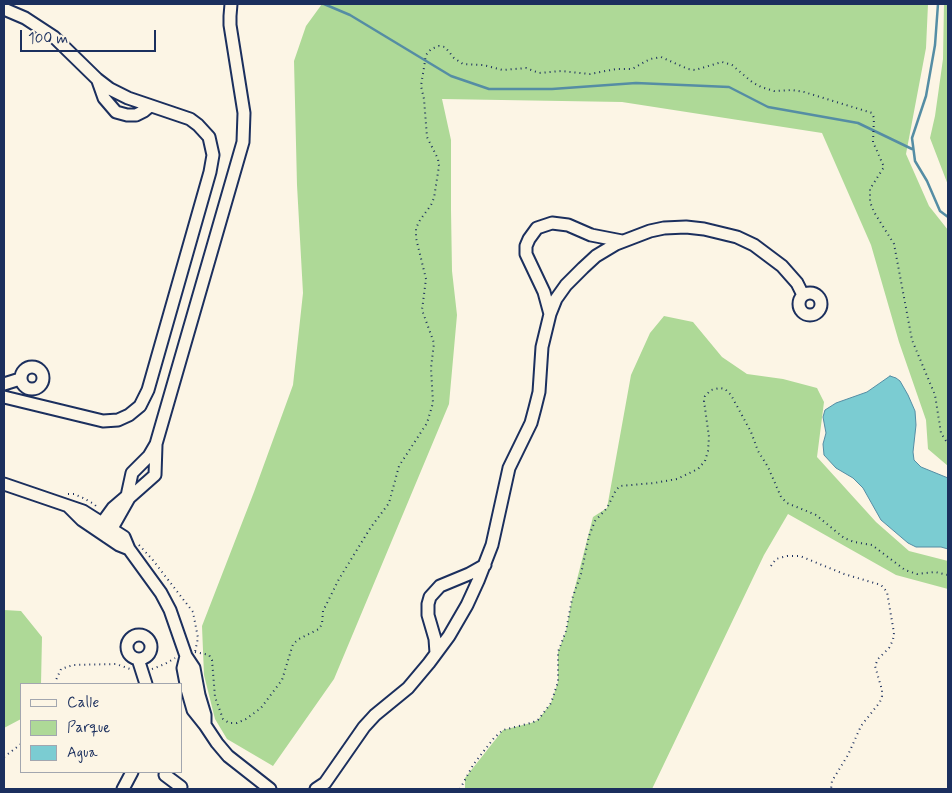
<!DOCTYPE html>
<html>
<head>
<meta charset="utf-8">
<style>
  body { margin:0 }
  #map { position:relative; width:952px; height:793px; overflow:hidden; background:#fcf5e5; font-family:Mynerve,sans-serif }
  canvas { display:block }
  .frame { position:absolute; inset:0; border:5px solid #1b2f5e; pointer-events:none }
  .legend { position:absolute; left:20px; top:683px; width:162px; height:90px; box-sizing:border-box; background:#fcf5e5; border:1px solid #a2a6af; margin:0; padding:6px 9px; list-style:none; font-size:15px; color:#1b2f5e }
  .legend li { display:flex; align-items:center; gap:10px; height:25px }
  .legend b { width:25px; border:1px solid #a2a6af }
  .scale { position:absolute; left:20px; top:30px; width:136px; height:22px; box-sizing:border-box; border:2px solid #1b2f5e; border-top:0; padding-left:6px; font-size:15px; line-height:18px; white-space:nowrap; color:#1b2f5e; -webkit-text-stroke:4px #fcf5e5; paint-order:stroke }
</style>
</head>
<body>
<div id="map">
<canvas width="952" height="793"></canvas>
<div class="frame"></div>
<ul class="legend">
<li><b style="height:6px;background:#fcf5e5"></b>Calle</li>
<li><b style="height:14px;background:#aed997"></b>Parque</li>
<li><b style="height:14px;background:#7bccd2"></b>Agua</li>
</ul>
<div class="scale">100 m</div>
</div>
<script>
const ctx = document.querySelector('canvas').getContext('2d');
ctx.lineJoin = 'round';
function fillPath(path, color) { ctx.fillStyle = color; ctx.fill(path, 'evenodd'); }
const poly = rows => new Path2D(rows.map(r => 'M' + r).join(''));
function strokePath(path, color, width, dash) { ctx.strokeStyle = color; ctx.lineWidth = width; ctx.lineCap = dash ? 'butt' : 'round'; ctx.setLineDash(dash || []); ctx.stroke(path); }
const green = poly([
  [322,4,928,4,926,48,906,154,929,206,948,230,948,466,928,449,926,420,899,342,871,245,822,133,622,102,442,99,451,140,451,210,452,271,457,315,449,404,334,679,273,766,227,739,215,719,204,675,202,626,254,492,293,385,303,293,297,185,294,61,306,26],
  [944,4,948,4,948,185,930,138,935,116,943,59],
  [664,316,693,322,722,357,747,374,783,379,817,388,824,402,817,457,876,522,909,551,948,561,948,589,896,575,788,514,764,555,652,789,465,789,465,778,503,730,531,723,538,720,551,703,558,682,558,652,566,631,572,599,593,517,607,508,631,375,650,333],
  [4,610,21,611,42,637,41,684,21,684,21,719,4,728]
]);
const water = poly([
  [890,376,896,378,900,381,908,395,915,411,916,425,913,452,914,460,921,467,948,478,948,549,941,547,916,547,908,543,881,520,863,488,853,478,836,468,824,455,823,444,826,433,823,417,825,410,836,403,867,392,890,376]
]);
const stream = poly([
  [324,4,350,15,451,76,489,89,552,89,636,83,729,87,768,107,858,123,912,149],
  [938,4,935,45,926,96,912,138,915,161,927,181,940,211,948,217]
]);
const path = poly([
  [68,494,74,494,83,498,94,504,97,507],
  [139,545,152,559,193,612,198,638,195,652],
  [771,566,776,559,787,556,800,556,844,574,881,585,887,592,894,633,893,640,889,648,878,659,875,666,882,690,882,696,880,702,861,726,848,755,832,781,831,789],
  [195,652,209,655,212,660,215,697,223,719,229,723,237,723,246,719,261,708,282,680,293,644,299,639,319,629,322,624,323,611,339,579,371,527,389,503,399,466,427,423,433,403,431,368,434,343,422,310,426,279,416,238,416,228,420,220,431,205,434,198,439,166,438,159,427,137,424,99,421,86,426,55,431,49,439,46,445,47,454,58,463,64,483,65,503,70,526,68,539,73,561,71,590,74,616,69,632,69,650,59,656,58,661,57,688,69,695,70,722,62,732,65,752,82,761,87,774,91,792,90,804,92,872,113,874,118,873,142,884,167,870,189,870,202,874,212,894,244,912,340,935,395,941,433,948,444],
  [152,669,165,664,175,658],
  [56,684,56,680,61,669,73,665,116,664,130,669],
  [4,757,21,744],
  [460,789,473,765,494,738,503,730,531,723,538,720,551,703,558,682,558,652,566,631,572,599,581,574,589,536,595,521,607,508,616,490,620,486,654,483,677,479,698,469,705,461,708,451,709,437,704,401,705,396,711,390,720,388,725,389,731,395,751,432,758,451,768,467,781,497,787,503,816,515,844,538,854,542,872,545,905,570,917,574,935,572,948,575]
]);
const minor = poly([
  [4,9,25,18,54,37,97,79,110,89,128,98,190,119,198,125,209,137,213,155,210,172,148,390,140,406,129,415,118,420,103,421,4,397],
  [98,81,104,98,116,112,127,115,136,115,144,111,150,106],
  '799 304a11 11 0 1 1 22 0a11 11 0 1 1-22 0Z',
  [550,314,544,292,526,254,526,246,529,239,537,228,552,223,568,225,591,235,622,241],
  '21 378a11 11 0 1 1 22 0a11 11 0 1 1-22 0Z',
  [4,384,20,379],
  [4,484,83,511,124,537,129,549,161,593,170,610,186,656,194,668,199,695,205,715,205,725,193,710,187,689,183,668,186,656],
  [69,507,82,520,119,545,129,549],
  [97,530,113,508,127,496,132,473,149,456,156,444,243,142,244,113,230,25,230,16,231,4],
  [107,537,129,498,155,475,156,445],
  '127 647a12 12 0 1 1 24 0a12 12 0 1 1-24 0Z',
  [436,653,435,639,428,615,428,604,430,597,440,586,469,574,485,565],
  [138,659,146,684],
  [205,725,217,743,228,756,270,789],
  [165,775,181,787,179,789],
  [123,789,132,772],
  [316,789,325,783,364,727,375,715,408,688,429,663,449,636,467,605,478,581,492,545,509,468,531,423,535,408,539,392,542,347,550,314,556,299,566,285,583,268,596,256,616,244,650,231,664,228,686,227,704,229,737,237,754,245,782,266,797,283,803,295]
]);
fillPath(green, '#aed997');
fillPath(water, '#7bccd2');
strokePath(water, '#558da4', 1);
strokePath(stream, '#558da4', 2.5);
strokePath(minor, '#1b2f5e', 15);
strokePath(path, '#1b2f5e', 2, [1, 4]);
strokePath(minor, '#fcf5e5', 11);
</script>
</body>
</html>
